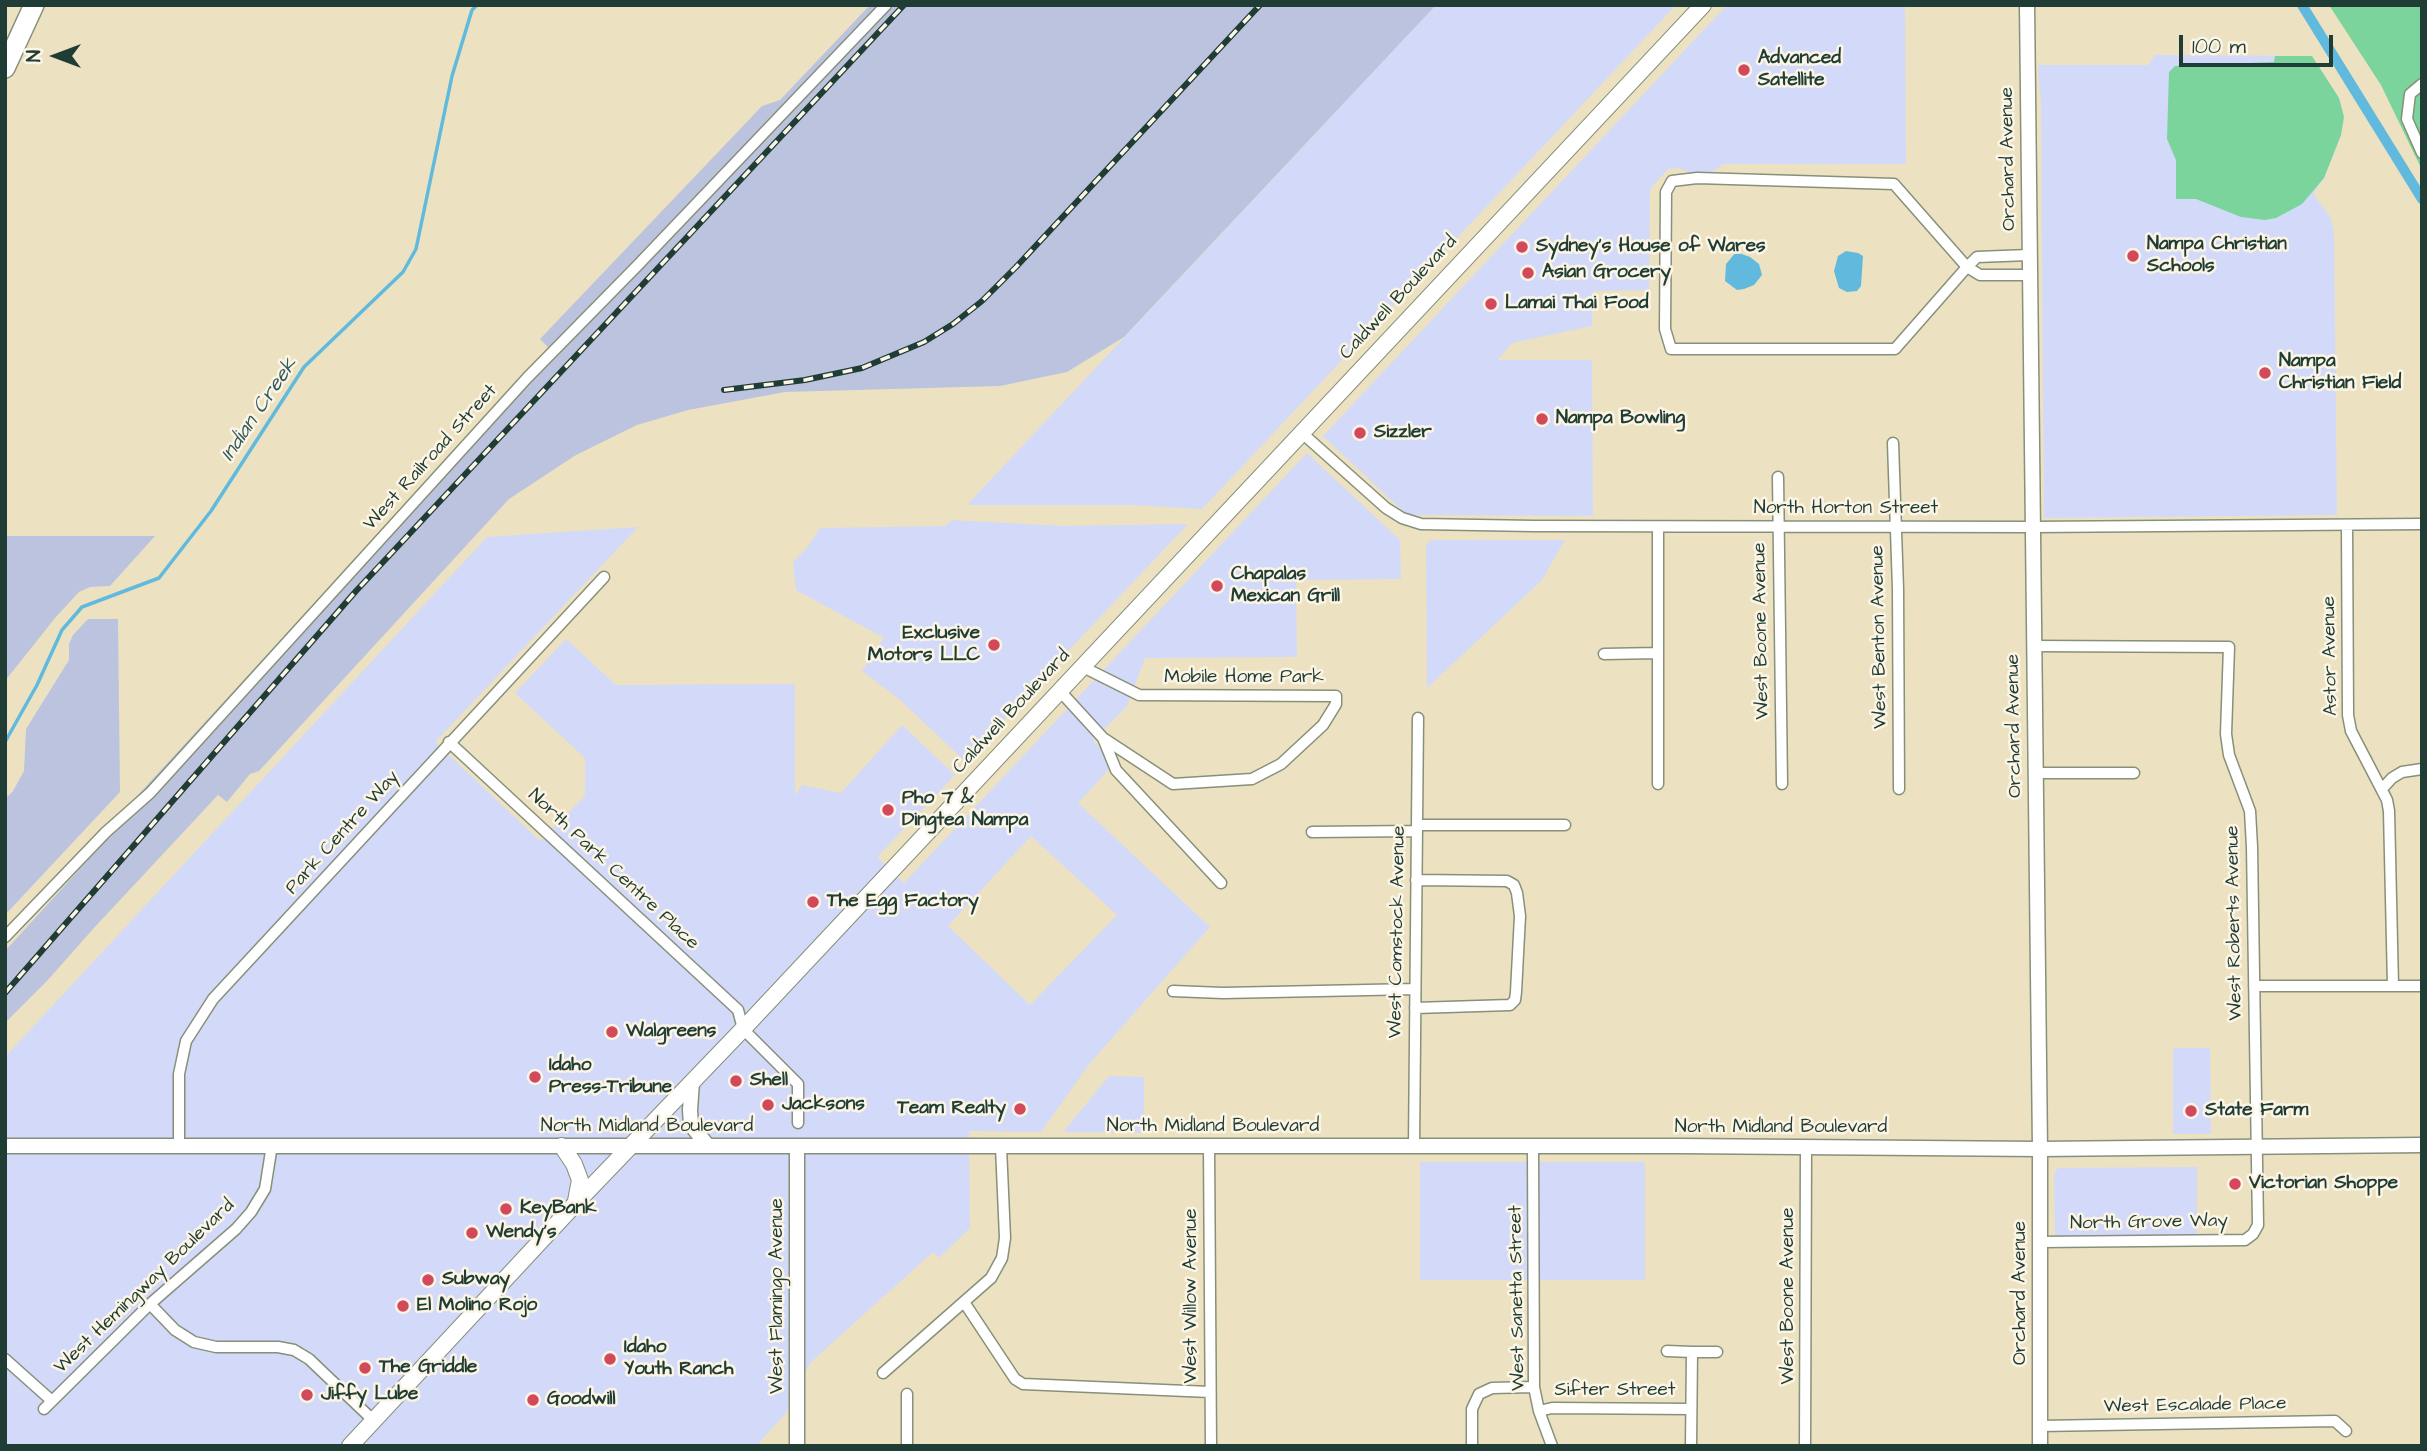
<!DOCTYPE html>
<html>
<head>
<meta charset="utf-8">
<style>
  body { margin:0 }
  #map { position:relative; width:2427px; height:1451px; overflow:hidden; background:#ece2c1; font-family:"Architects Daughter",sans-serif }
  canvas { display:block }
  .frame { position:absolute; inset:0; border:7px solid #1f3d34; pointer-events:none }
  .north { position:absolute; left:21px; top:21px; width:70px; height:70px; -webkit-text-stroke:5px #fcf5e5; paint-order:stroke; rotate:270deg; font-size:19px; font-weight:700; line-height:28px; text-align:center; color:#1f3d34 }
  .north::after { content:''; display:block; margin:auto; width:24px; height:32px; background:#1f3d34; clip-path:polygon(50% 0,100% 100%,50% 72%,0 100%) }
  .scale { position:absolute; left:2179px; top:35px; width:154px; height:32px; box-sizing:border-box; border:4px solid #1f3d34; border-top:0; padding-left:9px; font-size:21px; line-height:24px; white-space:nowrap; color:#1f3d34; -webkit-text-stroke:5px #fcf5e5; paint-order:stroke }
</style>
</head>
<body>
<div id="map">
<canvas width="2427" height="1451"></canvas>
<div class="frame"></div>
<div class="north">N</div>
<div class="scale">100 m</div>
</div>
<script>
const ctx = document.querySelector('canvas').getContext('2d');
ctx.lineJoin = 'round';
function fillPath(path, color) { ctx.fillStyle = color; ctx.fill(path, 'evenodd'); }
const poly = rows => new Path2D(rows.map(r => 'M' + r).join(''));
function strokePath(path, color, width, dash) { ctx.strokeStyle = color; ctx.lineWidth = width; ctx.lineCap = dash ? 'butt' : 'round'; ctx.setLineDash(dash || []); ctx.stroke(path); }
function label(font, color, halo, rows, align = 'center') {
  ctx.font = font + ' "Architects Daughter",sans-serif'; ctx.lineWidth = 5; ctx.setLineDash([]); ctx.textBaseline = 'middle'; ctx.strokeStyle = halo; ctx.fillStyle = color; for (const [text, x, y, turn = 0] of rows) {
    ctx.save(); ctx.translate(x, y); ctx.rotate((+turn || 0) * Math.PI / 180); ctx.textAlign = isNaN(turn) ? turn : align; if (halo) ctx.strokeText(text, 0, 0); ctx.fillText(text, 0, 0); ctx.restore();
  }
}
const built = poly([
  [1436,5,1676,5,1202,509,1134,505,967,505],
  [1727,5,1905,5,1906,164,1723,164,1705,178,1678,168,1668,169,1650,189,1649,290,1593,291,1592,326,1512,343,1498,360,1592,360,1593,516,1407,515,1323,436],
  [2155,55,2312,56,2339,98,2344,117,2341,135,2324,178,2313,194,2330,216,2334,232,2337,515,2044,518,2041,105,2038,65,2148,65],
  [1307,453,1400,540,1401,579,1296,580,1297,657,1145,658,1127,706,1093,741,1115,763,1078,803,1210,927,1090,1063,1041,1132,969,1131,970,1228,939,1258,933,1252,810,1363,786,1413,756,1446,5,1446,5,1057,487,537,638,527,435,742,540,841,585,796,585,758,515,693,566,639,616,685,795,684,795,795,802,785,841,793,902,725,955,775,877,857,904,883],
  [1031,836,1117,915,1030,1005,948,926],
  [952,520,1063,526,1188,524,1016,706,966,762,900,700,862,671,884,638,796,590,793,562,807,548,820,528,946,526],
  [1431,540,1565,540,1542,580,1427,688,1426,545],
  [2173,1048,2210,1048,2211,1134,2173,1134],
  [1109,1076,1144,1077,1144,1133,1063,1132],
  [1420,1162,1645,1162,1645,1280,1420,1280],
  [2197,1167,2197,1236,2055,1237,2054,1173,2058,1168]
]);
const industrial = poly([
  [870,5,1436,5,1124,337,1067,372,1000,386,785,392,688,410,637,425,576,455,509,499,259,771,250,774,227,802,218,795,93,929,47,981,5,1023,5,951,97,850,137,796,549,348,540,339,762,106,780,100],
  [5,536,155,536,110,586,90,587,79,592,55,618,5,681],
  [88,619,118,619,120,792,5,915,5,799,13,791,24,771,26,729,69,660,69,644,73,635]
]);
const green = poly([
  [2329,5,2422,5,2422,170,2381,85],
  [2275,56,2312,56,2339,98,2344,117,2341,135,2324,178,2302,204,2276,218,2265,220,2241,217,2196,199,2176,199,2176,160,2167,139,2169,72,2175,66,2274,62]
]);
const water = poly([
  [1846,251,1858,253,1863,256,1861,286,1857,291,1847,292,1839,288,1834,271,1838,256],
  [1736,252,1750,257,1759,264,1762,275,1754,285,1744,289,1737,290,1725,281,1726,264]
]);
const stream = poly([
  [5,742,37,685,62,630,82,607,159,578,211,511,304,367,403,272,416,249,452,76,472,10,477,5]
]);
const canal = poly([
  [2302,5,2422,199]
]);
const street = poly([
  [2422,84,2410,94,2407,119,2422,153],
  [1697,178,1894,184,1967,267,1895,349,1671,349,1665,329,1666,192,1672,181,1697,178],
  [2029,255,1977,257,1967,267,1980,275,2029,275],
  [1302,433,1386,508,1402,518,1421,524,1533,526,2033,527,2422,524],
  [1893,443,1898,589,1899,789],
  [1778,477,1782,784],
  [2347,525,2348,715,2351,731,2387,800,2389,811,2393,986],
  [1658,527,1658,784],
  [2034,646,2229,647,2226,734,2229,755,2250,811,2252,847,2258,1225,2253,1234,2245,1240,2040,1242],
  [1604,654,1658,653],
  [1083,667,1139,695,1336,696,1336,704,1323,725,1281,764,1252,779,1173,784,1103,738],
  [1060,691,1103,738,1116,770,1221,883],
  [449,742,738,1010,743,1029,798,1084,798,1123],
  [2035,773,2134,773],
  [2382,789,2392,778,2402,772,2422,769],
  [1417,825,1565,825],
  [1312,832,1417,831],
  [5,937,106,832,150,793,527,378,637,266,886,5],
  [2254,986,2422,986],
  [1173,991,1223,993,1415,989],
  [1415,1008,1510,1005,1515,1000,1516,992,1520,916,1517,893,1514,885,1507,881,1416,880],
  [179,1145,179,1074,186,1041,213,999,604,577],
  [1209,1146,1211,1446],
  [1414,1146,1418,718],
  [1533,1148,1534,1387,1539,1411,1552,1446],
  [964,1302,1015,1379,1023,1384,1210,1392],
  [150,1304,175,1330,194,1342,216,1347,278,1347,294,1350,309,1359,374,1421],
  [1667,1351,1692,1352],
  [5,1359,52,1401],
  [883,1373,991,1278,1002,1258,1005,1238,1001,1147],
  [907,1394,907,1446],
  [44,1409,150,1304,236,1229,251,1212,265,1189,272,1145],
  [1539,1411,1552,1408,1691,1409],
  [2040,1426,2335,1421,2346,1431],
  [1472,1446,1472,1409,1479,1394,1492,1388,1534,1387],
  [1691,1446,1692,1352,1717,1352],
  [1805,1446,1806,1147]
]);
const secondary = poly([
  [2027,5,2040,1149,2040,1446],
  [692,1082,690,1110,691,1125,708,1146],
  [5,1146,1679,1146,2040,1149,2422,1145],
  [797,1446,797,1146]
]);
const primary = poly([
  [562,1146,574,1164,580,1180,576,1201],
  [350,1446,576,1203,743,1029,1703,5]
]);
const highway = poly([
  [5,68,34,5]
]);
const rail = poly([
  [724,390,805,380,862,368,924,342,953,324,982,301,1016,267,1260,5],
  [5,993,356,591,904,5]
]);
const markers = [
  [1744,70,7,"#d1495b"],
  [1522,247,7,"#d1495b"],
  [2133,256,7,"#d1495b"],
  [1528,273,7,"#d1495b"],
  [1491,304,7,"#d1495b"],
  [2265,373,7,"#d1495b"],
  [1542,419,7,"#d1495b"],
  [1360,433,7,"#d1495b"],
  [1217,586,7,"#d1495b"],
  [994,645,7,"#d1495b"],
  [888,810,7,"#d1495b"],
  [813,902,7,"#d1495b"],
  [612,1032,7,"#d1495b"],
  [535,1077,7,"#d1495b"],
  [736,1081,7,"#d1495b"],
  [768,1105,7,"#d1495b"],
  [1020,1109,7,"#d1495b"],
  [2191,1111,7,"#d1495b"],
  [2235,1184,7,"#d1495b"],
  [506,1209,7,"#d1495b"],
  [472,1233,7,"#d1495b"],
  [428,1280,7,"#d1495b"],
  [403,1306,7,"#d1495b"],
  [610,1359,7,"#d1495b"],
  [365,1368,7,"#d1495b"],
  [307,1395,7,"#d1495b"],
  [533,1400,7,"#d1495b"]
];
const poiNames = [
  ["Advanced",1758,59],
  ["Satellite",1758,81],
  ["Nampa Christian",2147,245],
  ["Schools",2147,267],
  ["Sydney's House of Wares",1536,247],
  ["Asian Grocery",1542,273],
  ["Lamai Thai Food",1505,304],
  ["Nampa",2279,362],
  ["Christian Field",2279,384],
  ["Nampa Bowling",1556,419],
  ["Sizzler",1374,433],
  ["Chapalas",1231,575],
  ["Mexican Grill",1231,597],
  ["Exclusive",980,634,"right"],
  ["Motors LLC",980,656,"right"],
  ["Pho 7 &",902,799],
  ["Dingtea Nampa",902,821],
  ["The Egg Factory",827,902],
  ["Walgreens",626,1032],
  ["Idaho",549,1066],
  ["Press-Tribune",549,1088],
  ["Shell",750,1081],
  ["Jacksons",782,1105],
  ["Team Realty",1006,1109,"right"],
  ["State Farm",2205,1111],
  ["Victorian Shoppe",2249,1184],
  ["KeyBank",520,1209],
  ["Wendy's",486,1233],
  ["Subway",442,1280],
  ["El Molino Rojo",417,1306],
  ["Idaho",624,1348],
  ["Youth Ranch",624,1370],
  ["The Griddle",379,1368],
  ["Jiffy Lube",321,1395],
  ["Goodwill",547,1400]
];
const streetNames = [
  ["Orchard Avenue",2009,159,-91],
  ["Caldwell Boulevard",1399,298,-47],
  ["West Railroad Street",431,458,-48],
  ["North Horton Street",1846,509],
  ["West Boone Avenue",1762,631,-91],
  ["West Benton Avenue",1880,637,-91],
  ["Astor Avenue",2331,656,-91],
  ["Mobile Home Park",1244,678],
  ["Caldwell Boulevard",1012,712,-47],
  ["Orchard Avenue",2015,726,-91],
  ["Park Centre Way",343,833,-48],
  ["North Park Centre Place",613,870,43],
  ["West Roberts Avenue",2235,923,-91],
  ["West Comstock Avenue",1398,932,-89],
  ["North Midland Boulevard",647,1127],
  ["North Midland Boulevard",1213,1127],
  ["North Midland Boulevard",1781,1128],
  ["North Grove Way",2149,1223,-1],
  ["West Hemingway Boulevard",145,1287,-44],
  ["Orchard Avenue",2021,1293,-90],
  ["West Flamingo Avenue",778,1296,-90],
  ["West Willow Avenue",1192,1296,-90],
  ["West Boone Avenue",1789,1296,-90],
  ["West Sanetta Street",1518,1298,-91],
  ["Sifter Street",1615,1391],
  ["West Escalade Place",2195,1406,-1]
];
const waterNames = [
  ["Indian Creek",260,410,-56]
];
fillPath(built, '#d3d9f9');
fillPath(industrial, '#bcc3de');
fillPath(green, '#7ad49b');
fillPath(water, '#61bade');
strokePath(stream, '#61bade', 3.5);
strokePath(canal, '#61bade', 10);
strokePath(street, '#86907a', 13);
strokePath(secondary, '#86907a', 17);
strokePath(primary, '#86907a', 18);
strokePath(highway, '#86907a', 22);
strokePath(street, '#fff', 10);
strokePath(secondary, '#fff', 14);
strokePath(primary, '#fff', 16);
strokePath(highway, '#fff', 19);
strokePath(rail, '#1f3d34', 6);
strokePath(rail, '#fcf5e5', 3.5, [10]);
for (const [x, y, r, color] of markers) { const dot = new Path2D(); dot.arc(x, y, r, 0, 2 * Math.PI); ctx.fillStyle = color; ctx.fill(dot); strokePath(dot, '#fcf5e5', 2.5); }
label('bold 19px', '#1f3d34', '#fcf5e5', poiNames, 'left');
label('19px', '#1f3d34', '#fcf5e5', streetNames);
label('italic 21px', '#305c5e', '#fcf5e5', waterNames);
</script>
</body>
</html>
